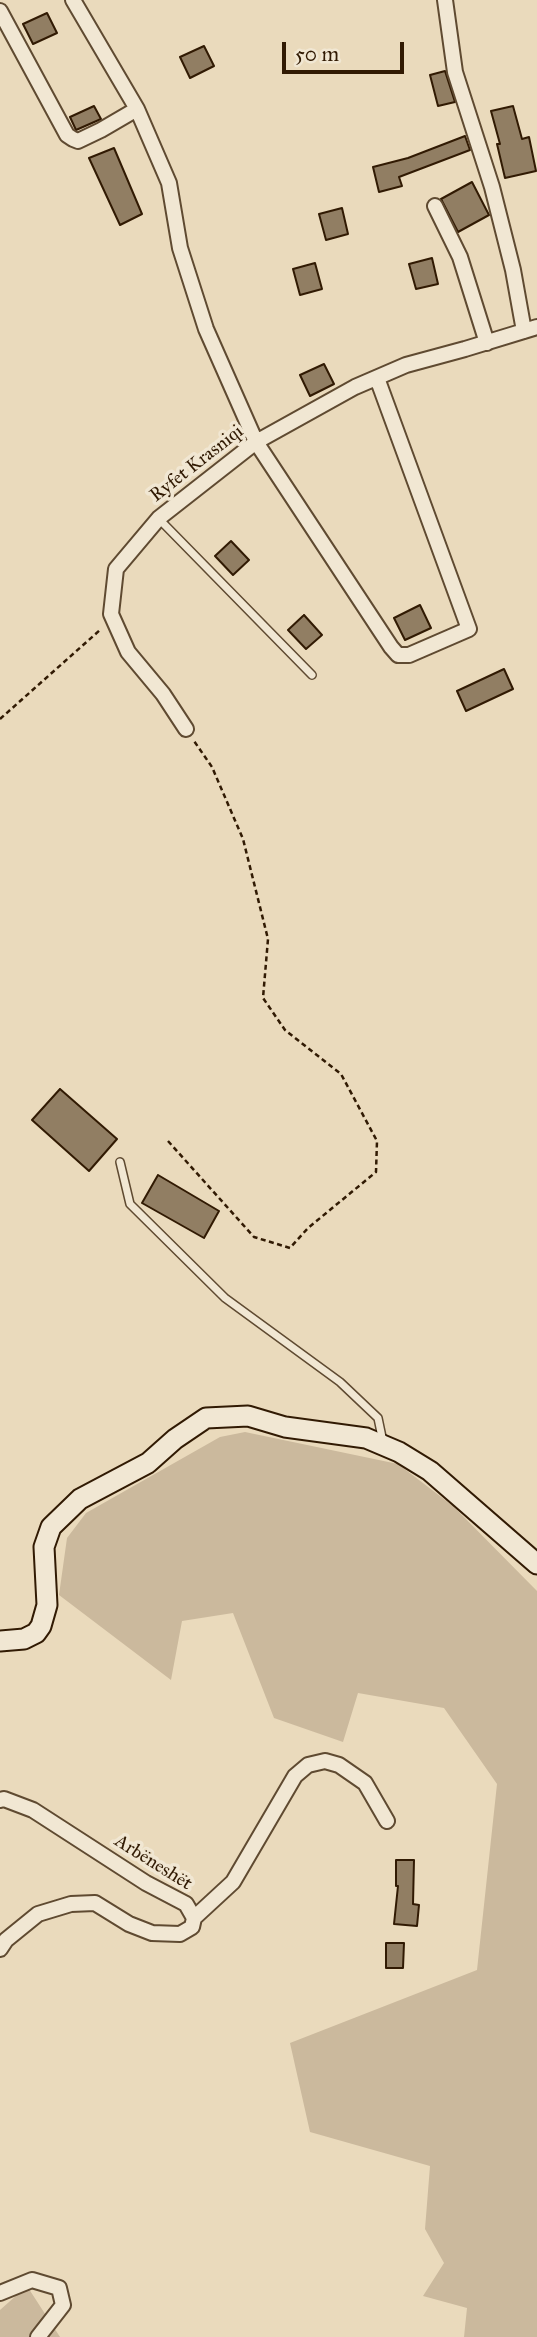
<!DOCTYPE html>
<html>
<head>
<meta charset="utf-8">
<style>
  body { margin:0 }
  #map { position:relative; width:537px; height:2337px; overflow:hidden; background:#eadabc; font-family:"IM FELL Great Primer",serif }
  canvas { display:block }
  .scale { position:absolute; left:282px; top:42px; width:122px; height:32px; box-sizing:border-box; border:4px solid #311a03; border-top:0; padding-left:9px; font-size:21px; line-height:24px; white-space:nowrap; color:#311a03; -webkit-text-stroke:5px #f1e7d3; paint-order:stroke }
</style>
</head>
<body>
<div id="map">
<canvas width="537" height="2337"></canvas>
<div class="scale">50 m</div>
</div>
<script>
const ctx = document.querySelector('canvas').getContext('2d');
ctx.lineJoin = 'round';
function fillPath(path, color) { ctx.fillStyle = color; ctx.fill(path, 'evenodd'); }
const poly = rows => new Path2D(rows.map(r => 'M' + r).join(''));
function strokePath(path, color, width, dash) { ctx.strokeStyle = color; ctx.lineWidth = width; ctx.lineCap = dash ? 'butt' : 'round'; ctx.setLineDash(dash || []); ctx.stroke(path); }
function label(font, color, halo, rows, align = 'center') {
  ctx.font = font + ' "IM FELL Great Primer",serif'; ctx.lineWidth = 7; ctx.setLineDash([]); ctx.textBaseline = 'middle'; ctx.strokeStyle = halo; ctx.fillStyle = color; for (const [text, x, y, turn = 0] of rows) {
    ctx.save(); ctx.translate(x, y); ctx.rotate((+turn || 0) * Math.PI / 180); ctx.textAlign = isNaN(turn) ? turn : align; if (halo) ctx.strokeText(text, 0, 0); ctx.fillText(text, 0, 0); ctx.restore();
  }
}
const green = poly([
  [245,1432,398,1464,453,1506,537,1591,537,2337,464,2337,467,2308,423,2296,444,2263,425,2229,430,2166,310,2132,290,2043,477,1970,497,1784,444,1708,358,1693,343,1742,274,1718,233,1613,182,1621,171,1680,59,1595,67,1538,86,1513,220,1437],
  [27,2286,60,2337,0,2337,0,2310]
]);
const building = poly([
  [47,13,57,33,33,44,23,24,47,13],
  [204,46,214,66,190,78,180,57,204,46],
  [445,71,455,102,438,106,430,75,445,71],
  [94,106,101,119,76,130,70,117,94,106],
  [513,106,522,139,529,137,536,171,505,178,497,144,500,144,491,111,513,106],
  [465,136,470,150,399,177,402,186,379,192,373,167,408,158,465,136],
  [114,148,142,214,120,225,89,158,114,148],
  [472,182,489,215,458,232,441,199,472,182],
  [342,208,348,234,326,240,319,214,342,208],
  [432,258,438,284,416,289,409,264,432,258],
  [315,263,322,289,300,295,293,269,315,263],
  [324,364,334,384,310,396,300,375,324,364],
  [231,541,249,560,233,575,215,556,231,541],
  [420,605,431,628,405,640,394,618,420,605],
  [304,615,322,635,306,649,288,630,304,615],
  [504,669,513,689,466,711,457,691,504,669],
  [60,1089,117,1139,89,1171,32,1120,60,1089],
  [158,1175,219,1211,204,1238,142,1203,158,1175],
  [396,1860,414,1860,413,1904,419,1905,417,1926,394,1924,398,1886,396,1886,396,1860],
  [386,1943,404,1943,403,1968,386,1968,386,1943]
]);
const path = poly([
  [0,719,100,630],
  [168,1141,254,1237,290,1248,308,1228,376,1172,377,1141,341,1074,285,1030,263,998,268,939,243,839,212,767,194,741]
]);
const lane = poly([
  [159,519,312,675],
  [120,1162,130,1204,225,1298,340,1382,378,1418,383,1442]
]);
const street = poly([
  [73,0,137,109,169,183,180,248,206,329,256,442,391,647,398,655,409,655,469,629,377,378],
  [445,0,455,72,492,187,513,270,524,331],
  [0,11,67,135,73,139,78,141,101,130,137,109],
  [435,206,460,257,487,343],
  [186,729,163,694,128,652,111,614,116,569,159,518,256,442,355,387,406,365,465,349,537,327],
  [0,1800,4,1799,33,1810,146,1883,186,1904,194,1918,192,1927,180,1934,152,1933,129,1924,95,1903,71,1904,38,1914,6,1940,0,1949],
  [194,1918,233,1882,295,1776,308,1765,325,1761,339,1765,365,1783,387,1821],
  [0,2293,32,2280,59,2288,63,2305,38,2337]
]);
const secondary = poly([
  [0,1641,24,1639,36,1633,41,1626,47,1605,44,1547,51,1527,80,1499,148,1463,175,1439,206,1418,248,1416,285,1427,366,1438,399,1452,430,1471,537,1564]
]);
const streetNames = [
  ["Ryfet Krasniqi",197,464,-38],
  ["Arbëneshët",153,1863,32]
];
fillPath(green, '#cbb99d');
fillPath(building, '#917e63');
strokePath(building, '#311a03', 2);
strokePath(lane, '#5f4a31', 10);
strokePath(street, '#5f4a31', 18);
strokePath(secondary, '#311a03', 23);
strokePath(path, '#311a03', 2.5, [5, 3.5]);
strokePath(lane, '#f1e7d3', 7);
strokePath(street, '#f1e7d3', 14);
strokePath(secondary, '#f1e7d3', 19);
label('19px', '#311a03', '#f1e7d3', streetNames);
</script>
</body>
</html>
